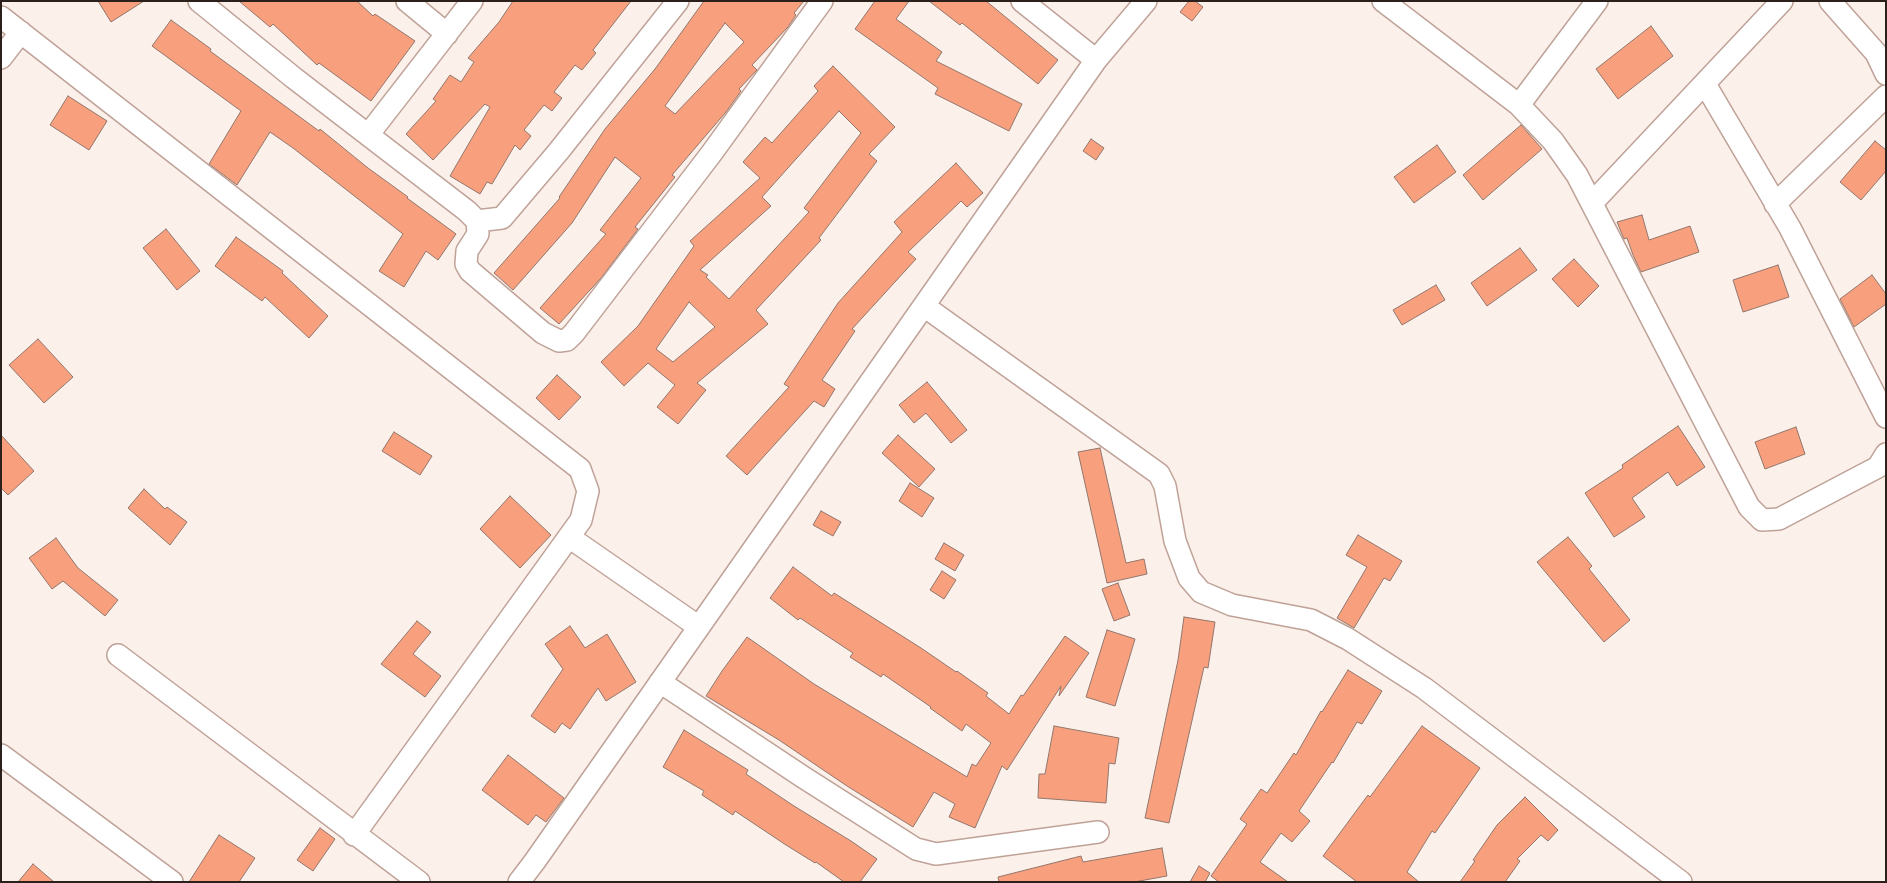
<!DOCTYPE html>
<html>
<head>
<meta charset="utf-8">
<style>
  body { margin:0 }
  #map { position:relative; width:1887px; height:883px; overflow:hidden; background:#fcf0eb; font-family:Mulish,sans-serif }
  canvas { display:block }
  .frame { position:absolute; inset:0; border:2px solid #2b201b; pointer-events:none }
</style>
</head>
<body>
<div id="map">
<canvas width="1887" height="883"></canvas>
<div class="frame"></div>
</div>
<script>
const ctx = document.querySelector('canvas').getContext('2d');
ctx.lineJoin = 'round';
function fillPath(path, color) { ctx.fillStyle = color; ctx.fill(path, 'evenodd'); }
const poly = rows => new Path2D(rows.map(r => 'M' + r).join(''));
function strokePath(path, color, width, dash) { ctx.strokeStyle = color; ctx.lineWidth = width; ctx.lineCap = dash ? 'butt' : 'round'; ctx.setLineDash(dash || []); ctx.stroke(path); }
const building = poly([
  [98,1,144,1,111,22,98,1],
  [239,1,357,1,373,16,375,14,415,41,371,101,319,63,317,65,273,24,270,27,239,1],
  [513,1,631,1,593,50,596,53,582,70,575,65,554,92,562,98,552,111,544,105,524,130,531,136,520,150,515,145,492,184,487,182,480,194,450,176,490,107,485,104,433,160,406,134,436,101,433,99,450,75,461,82,474,62,468,58,499,22,513,1],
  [704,1,804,1,794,13,796,15,788,27,752,65,757,70,739,89,741,91,726,112,672,175,675,177,635,227,638,229,601,278,559,324,540,308,606,234,600,230,641,178,615,157,572,223,513,290,494,273,560,198,559,197,605,129,655,69,704,1],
  [725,23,744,42,675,114,665,106,725,23],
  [875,1,909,1,896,19,942,52,936,61,1022,104,1009,131,935,94,938,88,855,29,875,1],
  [929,1,986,1,1058,60,1038,84,962,23,960,25,929,1],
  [1189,1,1195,1,1203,7,1192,21,1180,12,1189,1],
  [171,20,211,49,210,51,319,131,320,129,368,168,408,197,407,198,456,234,438,260,426,251,404,287,379,271,403,234,293,148,270,132,237,185,209,164,241,111,152,46,171,20],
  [1651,26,1673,56,1618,99,1596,69,1651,26],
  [833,66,895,127,869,154,877,161,819,238,821,240,756,310,768,324,697,383,706,390,678,424,657,407,675,385,648,363,624,386,601,362,638,326,694,246,690,241,760,178,743,162,765,137,772,143,818,91,814,86,833,66],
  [839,111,861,133,804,208,809,212,729,299,706,277,708,275,700,270,771,206,762,197,839,111],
  [689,302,715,327,673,362,656,349,689,302],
  [68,96,107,121,89,150,50,125,68,96],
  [1521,125,1542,149,1483,200,1463,175,1521,125],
  [1091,139,1104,148,1096,160,1083,151,1091,139],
  [1875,141,1886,150,1886,171,1861,200,1840,182,1875,141],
  [1437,145,1456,172,1414,203,1394,177,1437,145],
  [956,163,983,193,967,207,961,201,908,252,916,259,852,329,855,331,822,380,835,389,824,407,814,401,747,475,726,456,789,387,784,384,838,303,902,232,894,222,956,163],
  [1642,215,1649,240,1690,226,1699,252,1641,272,1633,255,1627,238,1624,239,1617,222,1642,215],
  [166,229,200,271,177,290,143,248,166,229],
  [236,237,283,271,282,273,328,316,309,338,265,297,262,301,215,266,236,237],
  [1520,248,1537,270,1487,306,1471,283,1520,248],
  [1574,259,1599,286,1578,307,1552,279,1574,259],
  [1778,265,1789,297,1743,312,1733,280,1778,265],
  [1872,275,1886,294,1886,304,1854,327,1840,299,1872,275],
  [1436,285,1445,300,1402,325,1393,310,1436,285],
  [38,339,73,377,44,403,9,365,38,339],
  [557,375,581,397,559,420,536,398,557,375],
  [927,382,967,430,951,443,926,413,914,423,899,405,927,382],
  [1678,426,1705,467,1677,486,1668,472,1632,498,1645,517,1614,537,1585,493,1623,468,1622,465,1678,426],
  [1796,427,1805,454,1765,469,1755,442,1796,427],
  [394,432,432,456,420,475,382,451,394,432],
  [1,435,34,471,8,495,1,488,1,435],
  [898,435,935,469,919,487,882,453,898,435],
  [1100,448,1126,563,1144,559,1147,574,1107,583,1078,452,1100,448],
  [910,483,934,498,922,517,899,501,910,483],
  [144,489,165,509,167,507,187,522,170,545,128,508,144,489],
  [510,496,551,535,520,568,480,529,510,496],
  [821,511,841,522,833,536,813,525,821,511],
  [1358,535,1402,561,1390,581,1384,578,1354,628,1337,618,1367,567,1346,555,1358,535],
  [1568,537,1592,566,1589,569,1630,620,1604,642,1537,562,1568,537],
  [56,538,78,568,118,600,105,616,63,581,52,589,29,558,56,538],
  [944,543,964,555,955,571,935,559,944,543],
  [793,567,832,596,834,593,921,648,956,672,957,671,988,693,986,696,1009,714,1021,695,1023,696,1065,636,1089,653,1059,696,1061,686,1007,770,1002,766,975,828,949,817,955,804,934,792,913,827,847,786,779,740,706,696,722,671,747,637,814,684,967,777,972,764,976,766,991,743,966,724,962,731,930,708,931,707,883,674,881,677,850,657,853,653,800,618,798,620,770,598,793,567],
  [942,571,956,580,944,599,930,590,942,571],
  [1118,583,1130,615,1114,621,1102,589,1118,583],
  [1184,617,1215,622,1208,668,1204,667,1169,823,1145,818,1178,660,1184,617],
  [417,621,431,632,413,654,441,676,425,697,381,664,417,621],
  [570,626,585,648,607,634,636,682,606,701,598,688,570,729,562,723,555,733,531,716,563,669,545,644,570,626],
  [1107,630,1135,639,1115,706,1086,697,1107,630],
  [1348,670,1382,691,1362,724,1357,722,1333,763,1332,762,1299,811,1310,821,1292,842,1281,833,1260,862,1288,882,1219,882,1211,876,1247,824,1240,819,1261,789,1267,793,1294,753,1296,755,1321,711,1322,712,1348,670],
  [1054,726,1119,738,1115,764,1109,763,1106,803,1038,798,1039,774,1045,774,1054,726],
  [1422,726,1480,768,1435,833,1432,831,1407,872,1419,882,1357,882,1323,856,1368,795,1370,797,1422,726],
  [684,730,748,770,746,774,794,806,851,841,877,859,860,882,844,882,816,862,815,863,786,845,735,811,733,815,702,795,704,791,663,767,684,730],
  [508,755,564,798,546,822,536,815,528,825,482,790,508,755],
  [1525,797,1558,830,1548,841,1541,835,1517,859,1520,861,1505,882,1460,882,1475,861,1473,860,1497,825,1525,797],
  [320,828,335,839,313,871,297,860,320,828],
  [219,835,255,858,239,882,189,882,219,835],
  [1162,848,1167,876,1134,882,999,882,998,877,1081,856,1083,862,1162,848],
  [33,864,54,882,18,882,33,864],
  [1199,866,1210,873,1205,882,1190,882,1199,866]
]);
const minor = poly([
  [199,1,294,78,467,211,477,221,478,234,467,251,466,264,470,271,543,333,559,341,567,340,574,333,711,154,822,1],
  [407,1,447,34],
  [1022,1,1096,60],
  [1383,1,1519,105,1553,141,1577,175,1749,507,1762,520,1779,519,1878,467,1886,454],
  [1830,1,1876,53,1886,74],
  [1,17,580,469,588,491,581,520,354,835],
  [1,58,21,32],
  [1705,84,1790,228,1886,417],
  [1519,105,1597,1],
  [368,135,472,1],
  [1592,203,1782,1],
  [1775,204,1886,96],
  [477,221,502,218,558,152,678,1],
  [924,306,1159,474,1165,486,1175,541,1189,578,1201,592,1232,605,1311,620,1348,639,1424,688,1681,882],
  [569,537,699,627],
  [118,655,419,882],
  [660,682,803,777,916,849,936,854,1098,832],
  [1,755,172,882],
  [519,882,535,861,1096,60,1146,1]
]);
fillPath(building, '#f8a07e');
strokePath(building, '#92766b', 1);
strokePath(minor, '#bfa297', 24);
strokePath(minor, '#fff', 21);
</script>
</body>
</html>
